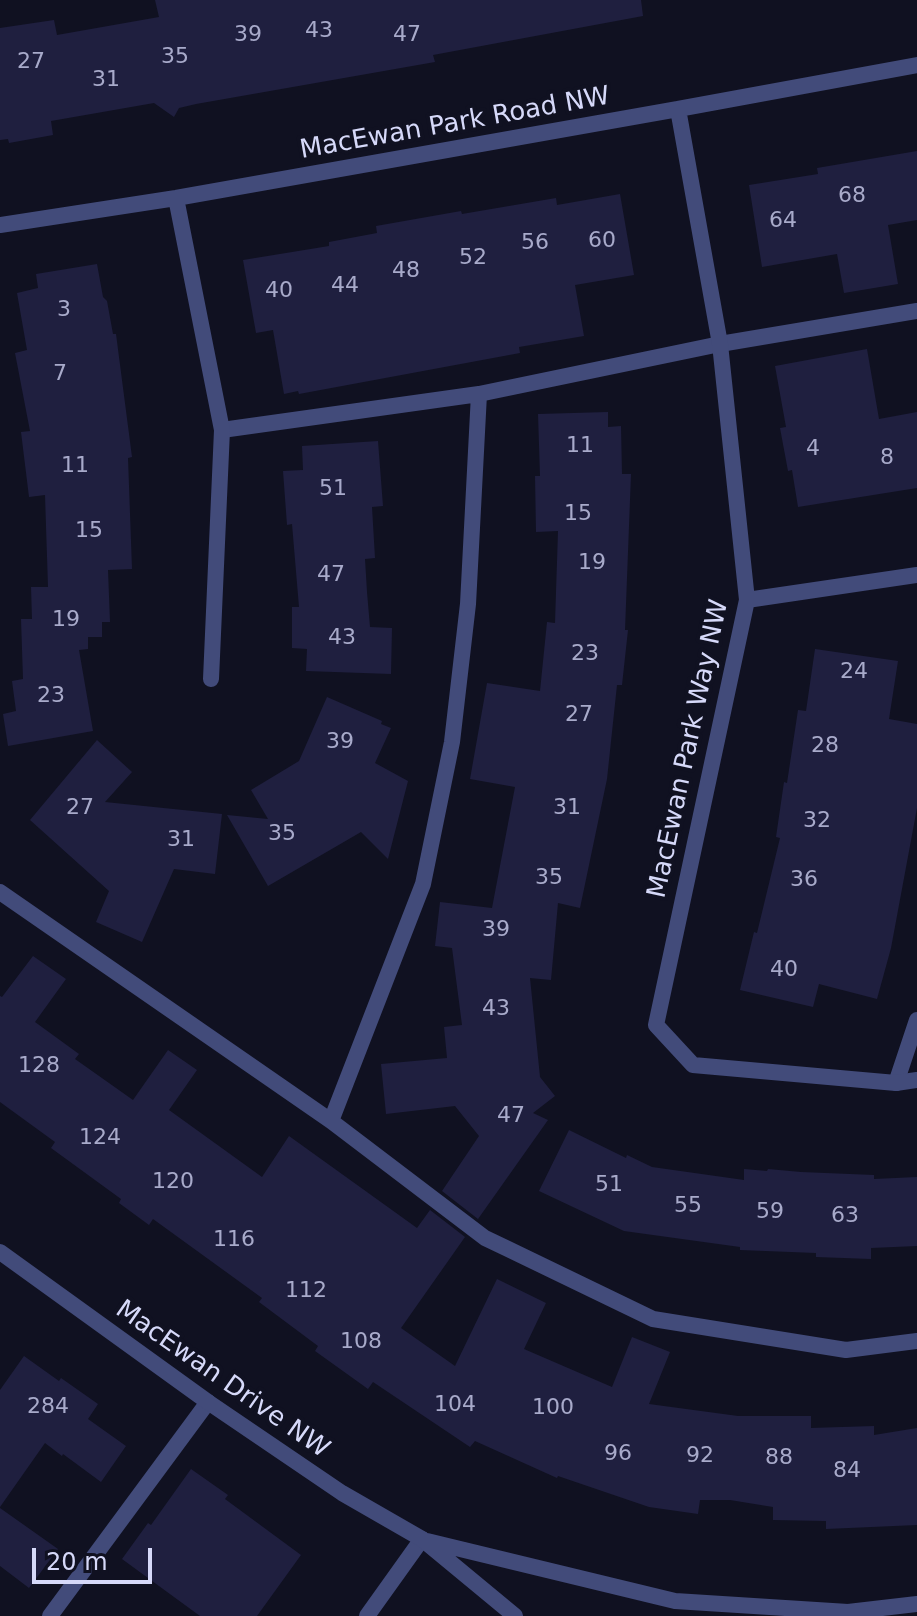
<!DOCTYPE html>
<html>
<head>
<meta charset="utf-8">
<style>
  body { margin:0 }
  #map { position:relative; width:917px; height:1616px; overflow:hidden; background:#101121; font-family:"DejaVu Sans",sans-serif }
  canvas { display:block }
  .scale { position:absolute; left:32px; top:1548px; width:120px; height:36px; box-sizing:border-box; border:4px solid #d6d9f9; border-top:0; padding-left:10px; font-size:24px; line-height:28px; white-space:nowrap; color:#d6d9f9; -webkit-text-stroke:6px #101121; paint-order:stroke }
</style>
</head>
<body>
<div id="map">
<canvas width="917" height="1616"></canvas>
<div class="scale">20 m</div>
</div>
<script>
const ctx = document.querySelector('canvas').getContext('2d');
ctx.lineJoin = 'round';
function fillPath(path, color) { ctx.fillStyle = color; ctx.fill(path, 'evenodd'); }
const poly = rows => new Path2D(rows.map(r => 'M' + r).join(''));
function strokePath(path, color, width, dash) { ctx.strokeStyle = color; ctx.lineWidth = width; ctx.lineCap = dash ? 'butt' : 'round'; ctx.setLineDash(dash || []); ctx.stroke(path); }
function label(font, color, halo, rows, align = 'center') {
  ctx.font = font + ' "DejaVu Sans",sans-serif'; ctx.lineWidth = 8; ctx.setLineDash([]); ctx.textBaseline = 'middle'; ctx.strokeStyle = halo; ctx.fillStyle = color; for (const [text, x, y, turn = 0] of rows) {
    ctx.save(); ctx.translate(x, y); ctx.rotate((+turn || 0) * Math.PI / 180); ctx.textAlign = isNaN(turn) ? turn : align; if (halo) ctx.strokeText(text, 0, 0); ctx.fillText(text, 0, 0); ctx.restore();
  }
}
const building = poly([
  [155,0,641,0,643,16,433,55,435,62,196,104,179,108,174,117,154,103,51,121,53,135,9,143,8,139,0,140,0,28,54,20,57,35,159,17],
  [917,151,917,220,888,225,898,284,844,293,837,254,762,267,749,185,818,174,817,168],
  [620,194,634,275,575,285,584,336,519,347,520,353,299,394,298,391,284,394,273,330,256,333,243,260,329,246,329,242,377,233,376,226,461,211,462,214,556,198,557,205],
  [97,264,103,297,107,301,113,334,116,334,132,457,128,458,132,569,108,570,110,622,102,622,102,637,88,637,88,649,79,650,93,731,8,746,3,714,16,711,12,681,23,679,21,619,32,619,31,587,48,587,45,495,29,497,21,432,30,431,15,353,27,350,17,293,38,288,36,274],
  [867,349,879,419,917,412,917,488,798,507,792,470,788,471,780,428,786,427,775,366],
  [608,412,608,427,621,426,622,474,631,474,625,630,628,630,622,685,617,685,607,779,580,908,558,903,551,980,530,978,540,1077,555,1096,533,1113,548,1120,478,1219,442,1191,479,1136,455,1106,386,1114,381,1064,447,1058,444,1027,462,1025,452,948,435,946,440,902,492,908,515,787,470,779,487,683,540,691,547,622,555,623,558,531,536,532,535,476,540,476,538,414],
  [378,441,383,506,372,507,375,558,365,559,367,592,370,627,392,628,391,674,306,671,307,649,292,648,292,607,299,607,292,524,287,525,283,471,303,470,302,446],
  [815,649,898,661,889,719,917,724,917,808,891,948,877,999,819,984,813,1007,740,990,754,932,757,933,780,838,776,837,784,782,787,783,798,710,806,711],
  [327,697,382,721,381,724,391,728,375,763,408,781,388,859,361,832,268,886,227,815,268,819,251,790,299,761],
  [97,740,132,772,105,802,222,814,215,874,174,869,142,942,96,922,109,891,30,820],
  [33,956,66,979,35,1022,79,1054,75,1059,133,1100,168,1050,197,1070,169,1110,262,1177,289,1136,417,1228,430,1210,465,1237,401,1328,455,1366,497,1279,546,1303,524,1349,612,1387,632,1337,670,1352,649,1404,738,1416,811,1416,811,1428,874,1426,874,1435,917,1428,917,1525,826,1529,826,1521,773,1520,773,1507,730,1500,700,1500,698,1514,649,1507,558,1476,557,1478,475,1441,470,1447,373,1382,368,1389,315,1351,318,1346,259,1302,262,1298,153,1219,149,1225,119,1203,121,1199,51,1148,55,1142,0,1102,0,996,2,997],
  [569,1130,626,1158,627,1155,652,1167,744,1180,744,1169,767,1171,768,1169,801,1172,874,1175,874,1179,917,1177,917,1246,871,1248,871,1259,816,1257,816,1253,740,1250,740,1247,624,1231,539,1191],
  [24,1356,59,1381,61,1378,98,1404,88,1419,126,1446,101,1482,63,1454,62,1456,45,1443,0,1507,0,1390],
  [191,1469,228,1495,225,1499,301,1555,257,1616,200,1616,122,1559,148,1523,151,1525],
  [0,1508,58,1549,29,1588,0,1566]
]);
const service = poly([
  [222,430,479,394,720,344,917,311],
  [0,892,331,1121,485,1238,506,1248,653,1319,846,1350,917,1341],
  [896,1083,917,1020],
  [331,1121,423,884,452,742,468,604,479,394],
  [50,1616,208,1402]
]);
const minor = poly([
  [678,109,720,344,747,600,656,1025,693,1065,896,1083,917,1080],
  [176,198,222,430,211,679],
  [0,225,176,198,678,109,917,65],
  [747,600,917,575],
  [367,1616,422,1539]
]);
const tertiary = poly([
  [0,1252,208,1402,342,1493,422,1539,515,1616],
  [427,1541,675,1601,848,1612,917,1604]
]);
const numberNames = [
  ["43",319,31],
  ["39",248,35],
  ["47",407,35],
  ["35",175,57],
  ["27",31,62],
  ["31",106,80],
  ["68",852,196],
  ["64",783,221],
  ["60",602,241],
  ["56",535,243],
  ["52",473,258],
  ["48",406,271],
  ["44",345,286],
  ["40",279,291],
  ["3",64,310],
  ["7",60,374],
  ["11",580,446],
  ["4",813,449],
  ["8",887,458],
  ["11",75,466],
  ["51",333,489],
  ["15",578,514],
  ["15",89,531],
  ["19",592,563],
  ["47",331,575],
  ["19",66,620],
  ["43",342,638],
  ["23",585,654],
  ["24",854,672],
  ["23",51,696],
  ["27",579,715],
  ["39",340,742],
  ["28",825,746],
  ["27",80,808],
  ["31",567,808],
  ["32",817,821],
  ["35",282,834],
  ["31",181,840],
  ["35",549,878],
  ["36",804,880],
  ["39",496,930],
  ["40",784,970],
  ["43",496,1009],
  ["128",39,1066],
  ["47",511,1116],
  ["124",100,1138],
  ["120",173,1182],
  ["51",609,1185],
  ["55",688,1206],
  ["59",770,1212],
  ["63",845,1216],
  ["116",234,1240],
  ["112",306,1291],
  ["108",361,1342],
  ["104",455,1405],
  ["284",48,1407],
  ["100",553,1408],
  ["96",618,1454],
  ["92",700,1456],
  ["88",779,1458],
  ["84",847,1471]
];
const streetNames = [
  ["MacEwan Park Road NW",455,124,-10],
  ["MacEwan Park Way NW",689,749,-78],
  ["MacEwan Drive NW",222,1380,35]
];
fillPath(building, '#1f1f3f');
strokePath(service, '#424b7a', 16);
strokePath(minor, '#424b7a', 16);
strokePath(tertiary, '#424b7a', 16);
label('22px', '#a8aaca', null, numberNames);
label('26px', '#d6d9f9', '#101121', streetNames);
</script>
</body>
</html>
